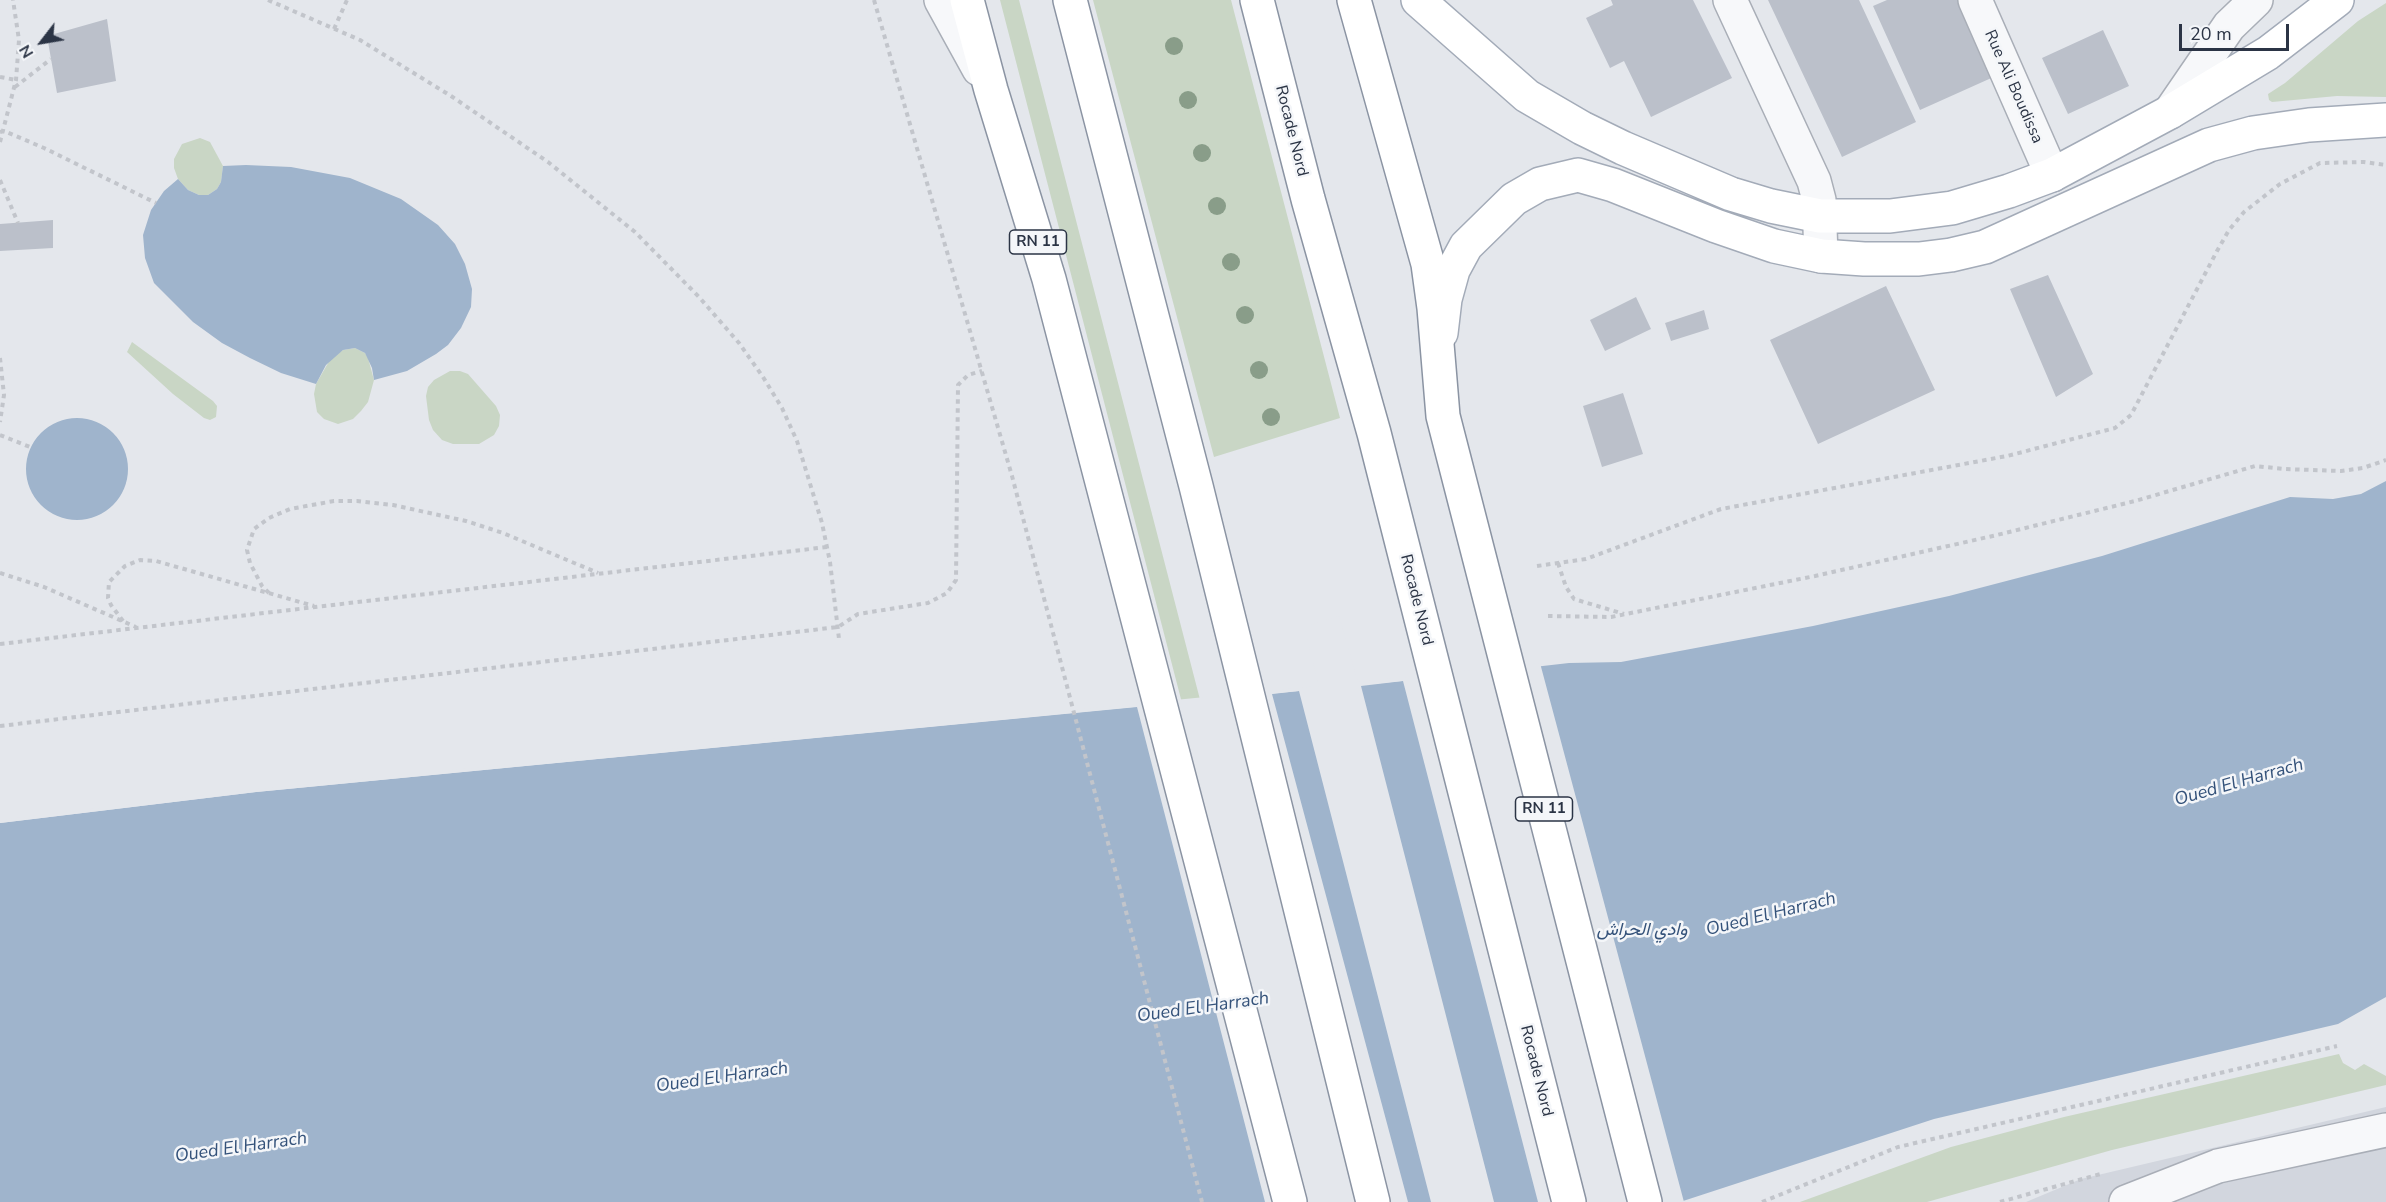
<!DOCTYPE html>
<html>
<head>
<meta charset="utf-8">
<style>
  body { margin:0 }
  #map { position:relative; width:2386px; height:1202px; overflow:hidden; background:#e4e7ec; font-family:"Nunito Sans",sans-serif }
  canvas { display:block }
  .north { position:absolute; left:12px; top:12px; width:60px; height:60px; -webkit-text-stroke:4px #f4f6f9; paint-order:stroke; rotate:239deg; font-size:16px; font-weight:700; line-height:24px; text-align:center; color:#2b3445 }
  .north::after { content:''; display:block; margin:auto; width:21px; height:27px; background:#2b3445; clip-path:polygon(50% 0,100% 100%,50% 72%,0 100%) }
  .scale { position:absolute; left:2179px; top:24px; width:110px; height:27px; box-sizing:border-box; border:3px solid #2b3445; border-top:0; padding-left:8px; font-size:18px; line-height:21px; white-space:nowrap; color:#2b3445; -webkit-text-stroke:4px #f4f6f9; paint-order:stroke }
</style>
</head>
<body>
<div id="map">
<canvas width="2386" height="1202"></canvas>
<div class="north">N</div>
<div class="scale">20 m</div>
</div>
<script>
const ctx = document.querySelector('canvas').getContext('2d');
ctx.lineJoin = 'round';
function fillPath(path, color) { ctx.fillStyle = color; ctx.fill(path, 'evenodd'); }
const poly = rows => new Path2D(rows.map(r => 'M' + r).join(''));
function strokePath(path, color, width, dash) { ctx.strokeStyle = color; ctx.lineWidth = width; ctx.lineCap = dash ? 'butt' : 'round'; ctx.setLineDash(dash || []); ctx.stroke(path); }
function label(font, color, halo, rows, align = 'center') {
  ctx.font = font + ' "Nunito Sans",Vazirmatn,sans-serif'; ctx.lineWidth = 5; ctx.setLineDash([]); ctx.textBaseline = 'middle'; ctx.strokeStyle = halo; ctx.fillStyle = color; for (const [text, x, y, turn = 0] of rows) {
    ctx.save(); ctx.translate(x, y); ctx.rotate((+turn || 0) * Math.PI / 180); ctx.textAlign = isNaN(turn) ? turn : align; if (halo) ctx.strokeText(text, 0, 0); ctx.fillText(text, 0, 0); ctx.restore();
  }
}
const built = poly([
  [2386,1107,2386,1202,2026,1202,2081,1179]
]);
const green = poly([
  [1000,0,1019,0,1330,1202,1212,819],
  [1093,0,1231,0,1340,418,1214,457],
  [2386,3,2386,97,2337,96,2272,102,2269,100,2268,94,2285,83,2358,21],
  [200,138,210,142,223,166,221,182,217,189,208,195,199,195,188,190,178,179,174,168,174,159,182,144],
  [132,342,213,401,217,406,216,417,210,420,204,418,173,394,127,352],
  [355,348,365,353,368,358,374,380,368,402,361,411,353,419,338,424,324,419,317,412,314,394,316,384,331,358,343,350],
  [450,371,460,371,468,374,496,406,500,415,499,426,494,435,479,444,453,444,442,440,433,430,429,420,426,396,428,387,434,380],
  [2339,1054,2343,1063,2355,1070,2364,1064,2386,1076,2386,1085,2112,1150,1927,1202,1800,1202,1951,1147,2064,1117]
]);
const water = poly([
  [246,165,291,167,350,178,401,199,438,225,455,244,465,264,472,289,471,307,461,328,448,345,436,354,407,371,374,380,372,368,365,353,355,348,343,350,326,365,316,384,281,373,250,358,222,343,193,322,154,283,145,258,143,235,151,210,164,191,178,179,188,190,199,195,208,195,217,189,221,182,223,166],
  '26 469a51 51 0 1 1 102 0a51 51 0 1 1-102 0Z',
  [2386,481,2386,997,2338,1024,1934,1119,1680,1202,0,1202,0,823,256,792,1464,675,1569,663,1621,662,1813,626,1949,596,2102,556,2290,497,2333,499,2361,494]
]);
const pier = poly([
  [1339,616,1358,682,1540,663,1684,1202,1538,1202,1403,681,1361,686,1494,1202,1431,1202,1299,691,1272,694,1408,1202,1265,1202,1137,707,256,792,0,823,0,820,256,789,1319,686,1304,627]
]);
const building = poly([
  [1611,0,1693,0,1732,78,1651,117,1624,61,1610,68,1586,18,1613,5],
  [1768,0,1859,0,1916,122,1842,157],
  [1887,0,1963,0,1998,75,1920,110,1873,6],
  [107,19,116,81,57,93,47,36],
  [2103,30,2129,86,2068,114,2042,58],
  [53,220,53,248,0,251,0,224],
  [2048,275,2093,374,2056,397,2010,289],
  [1886,286,1935,390,1818,444,1770,340],
  [1636,297,1651,329,1605,351,1590,320],
  [1704,310,1709,329,1671,341,1665,323],
  [1623,393,1643,454,1602,467,1583,406]
]);
const path = poly([
  [268,0,360,40,451,96,548,162,635,232,699,297,739,343,763,377,782,408,797,441,822,523,830,562,839,639],
  [874,0,1012,476,1202,1202],
  [334,29,347,0],
  [0,77,16,80],
  [15,87,51,59],
  [0,132,4,131,44,148,156,203],
  [0,142,16,80,19,40,13,0],
  [0,180,18,223],
  [0,358,4,395,0,422],
  [0,435,30,447],
  [1558,563,1566,587,1574,599,1624,614],
  [1537,566,1586,559,1721,509,2007,456,2115,428,2131,415,2217,251,2229,230,2244,212,2280,184,2320,163,2364,162,2386,165],
  [0,573,44,587,136,627],
  [269,593,262,586,250,563,247,550,254,529,269,518,290,509,334,501,357,501,393,505,466,521,503,533,598,573],
  [1548,616,1611,617,1815,576,1997,535,2135,501,2255,466,2284,469,2341,471,2363,468,2386,460],
  [123,621,111,605,108,598,109,582,125,566,140,560,156,561,314,606],
  [0,644,827,547],
  [0,726,838,627,858,614,928,603,947,593,956,580,958,385,968,375,982,371],
  [1762,1202,1898,1147,2337,1046],
  [2000,1202,2104,1173]
]);
const minor = poly([
  [941,0,979,69],
  [1730,0,1814,181,1819,200,1821,256],
  [1975,0,2052,175],
  [2170,112,2229,26,2256,0],
  [2126,1202,2218,1166,2386,1130]
]);
const major = poly([
  [1418,0,1527,96,1582,128,1623,148,1731,194,1771,206,1820,216,1890,216,1952,208,2009,191,2052,175,2170,112,2268,53,2337,0],
  [1441,333,1445,299,1453,270,1466,246,1514,199,1540,184,1578,175,1613,185,1716,226,1774,246,1821,256,1864,259,1919,259,1951,255,1985,247,2209,145,2253,133,2309,125,2386,120]
]);
const highway = poly([
  [967,0,991,90,1049,279,1290,1202],
  [1070,0,1196,486,1373,1202],
  [1257,0,1308,199,1374,433,1569,1202],
  [1354,0,1428,264,1434,308,1443,416,1645,1202]
]);
const trees = [
  [1174,46],
  [1188,100],
  [1202,153],
  [1217,206],
  [1231,262],
  [1245,315],
  [1259,370],
  [1271,417]
];
const shields = [
  [1038,242,57],
  [1544,809,57]
];
const shieldNames = [
  ["RN 11",1038,242],
  ["RN 11",1544,809]
];
const streetNames = [
  ["Rue Ali Boudissa",2013,87,66],
  ["Rocade Nord",1291,131,76],
  ["Rocade Nord",1416,600,76],
  ["Rocade Nord",1536,1071,76]
];
const waterNames = [
  ["Oued El Harrach",2239,783,-16],
  ["Oued El Harrach",1771,915,-14],
  ["وادي الحراش",1642,931],
  ["Oued El Harrach",1203,1008,-8],
  ["Oued El Harrach",722,1078,-8],
  ["Oued El Harrach",241,1148,-8]
];
fillPath(built, '#d2d6de');
fillPath(green, '#c9d6c5');
fillPath(water, '#9fb4cc');
fillPath(pier, '#e4e7ec');
fillPath(building, '#bbc0ca');
strokePath(minor, '#a9aeb7', 36);
strokePath(major, '#a3abb8', 36);
strokePath(highway, '#8b94a3', 36);
strokePath(path, '#c2c5cb', 4, [4.5, 4.5]);
strokePath(minor, '#f7f8fa', 33);
strokePath(major, '#fff', 33);
strokePath(highway, '#fff', 33);
ctx.fillStyle = '#899d89';
for (const [x, y] of trees) { ctx.beginPath(); ctx.arc(x, y, 9, 0, 2 * Math.PI); ctx.fill(); }
for (const [x, y, w] of shields) { const box = new Path2D(); box.roundRect(x - w / 2, y - 12, w, 24, 4.5); ctx.fillStyle = '#f4f6f9'; ctx.fill(box); strokePath(box, '#2b3445', 1.5); }
label('bold 15px', '#2b3445', null, shieldNames);
label('16px', '#2b3445', '#f4f6f9', streetNames);
label('italic 18px', '#34527a', '#f4f6f9', waterNames);
</script>
</body>
</html>
